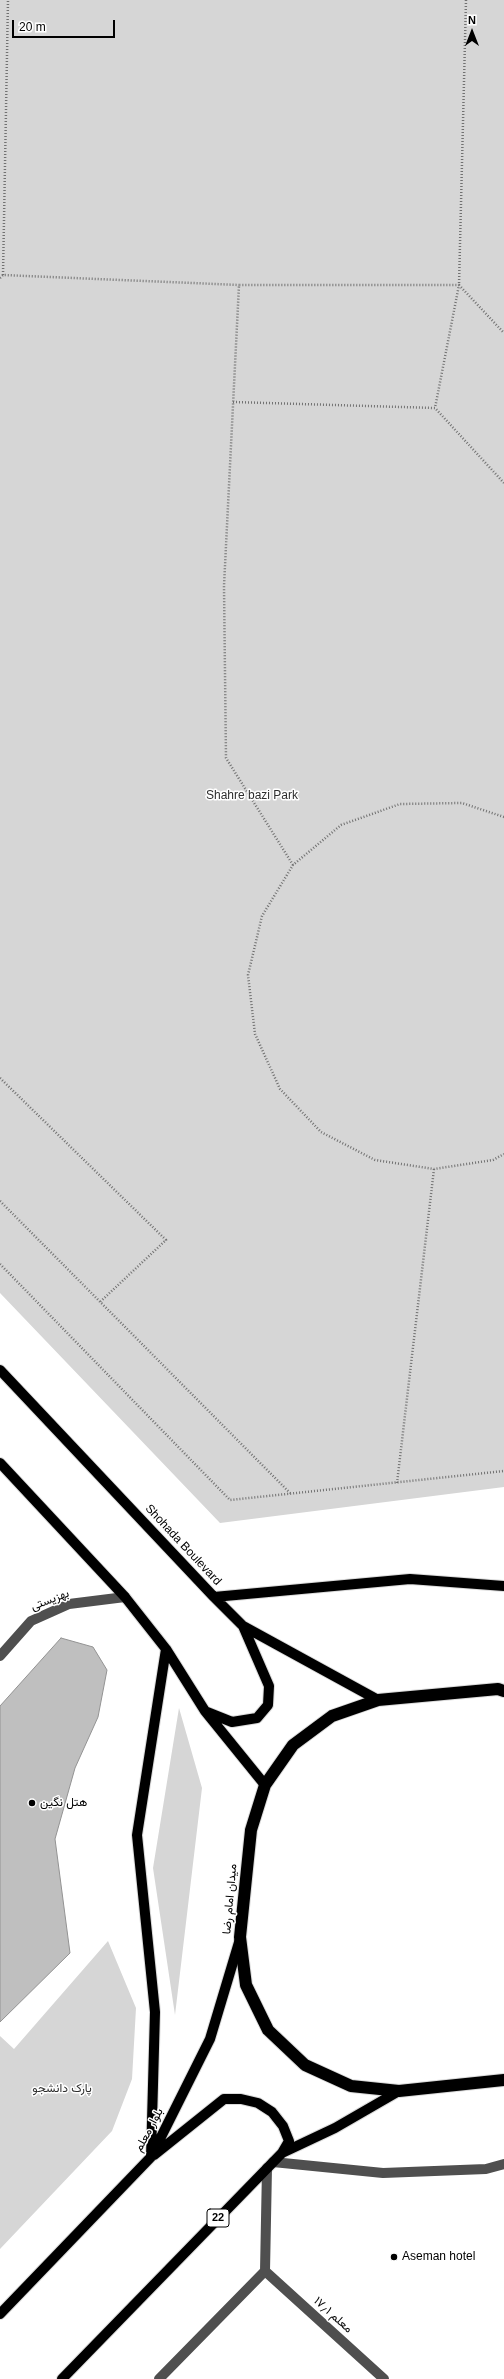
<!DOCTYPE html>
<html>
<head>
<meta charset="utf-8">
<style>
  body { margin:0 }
  #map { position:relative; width:504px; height:2379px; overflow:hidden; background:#fff; font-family:Helvetica,sans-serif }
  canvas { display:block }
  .north { position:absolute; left:452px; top:12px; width:40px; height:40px; -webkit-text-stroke:3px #fff; paint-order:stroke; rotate:0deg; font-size:11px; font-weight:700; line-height:16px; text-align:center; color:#000 }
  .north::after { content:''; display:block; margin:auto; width:14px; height:18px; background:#000; clip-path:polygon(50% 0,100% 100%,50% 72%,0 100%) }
  .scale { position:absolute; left:12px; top:20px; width:103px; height:18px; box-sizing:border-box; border:2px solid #000; border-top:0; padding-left:5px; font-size:12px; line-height:14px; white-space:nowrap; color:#000; -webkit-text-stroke:3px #fff; paint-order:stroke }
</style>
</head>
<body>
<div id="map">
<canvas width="504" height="2379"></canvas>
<div class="north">N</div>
<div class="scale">20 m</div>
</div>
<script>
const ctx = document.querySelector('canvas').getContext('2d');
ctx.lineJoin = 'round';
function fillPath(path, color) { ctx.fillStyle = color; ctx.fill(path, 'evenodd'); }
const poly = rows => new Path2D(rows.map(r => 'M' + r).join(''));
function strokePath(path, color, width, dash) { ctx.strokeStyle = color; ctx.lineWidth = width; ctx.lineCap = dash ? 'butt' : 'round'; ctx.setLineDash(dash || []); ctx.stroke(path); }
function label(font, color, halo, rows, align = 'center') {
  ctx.font = font + ' Helvetica,Vazirmatn,sans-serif'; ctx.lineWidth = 3; ctx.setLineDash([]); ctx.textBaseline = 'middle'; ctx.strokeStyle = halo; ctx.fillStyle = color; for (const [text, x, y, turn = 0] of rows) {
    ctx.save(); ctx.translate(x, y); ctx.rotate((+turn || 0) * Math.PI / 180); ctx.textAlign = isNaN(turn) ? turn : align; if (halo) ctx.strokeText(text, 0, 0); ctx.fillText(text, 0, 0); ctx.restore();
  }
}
const green = poly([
  [0,0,504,0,504,1487,220,1523,0,1293],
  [179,1708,202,1788,175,2015,153,1868],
  [108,1941,136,2008,132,2079,112,2131,0,2249,0,2036,14,2049]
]);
const building = poly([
  [61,1638,93,1647,107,1670,98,1717,75,1768,55,1839,70,1953,0,2022,0,1706,61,1638]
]);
const path = poly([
  [466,0,459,285,504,333],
  [3,275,8,0],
  [0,278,3,275,239,285],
  [233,402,435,408,504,483],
  [504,817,462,803,400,804,341,825,293,865,262,916,248,975,255,1034,280,1089,321,1132,375,1160,434,1169,493,1160,504,1154],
  [293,865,226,758,224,586,239,285,459,285,435,408],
  [0,1078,166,1240,100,1302],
  [0,1201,290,1493],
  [0,1264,230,1500,504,1471],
  [397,1483,434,1169]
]);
const minor = poly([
  [0,1656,31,1621,69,1604,125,1597],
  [273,2162,383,2173,486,2169,504,2164],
  [265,2271,384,2379],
  [159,2379,265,2271,267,2168]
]);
const major = poly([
  [0,1370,214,1597,243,1626,378,1700],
  [0,1463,125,1597,166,1649,205,1711,265,1785],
  [214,1597,410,1579,504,1586],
  [207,1712,232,1722,257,1718,268,1705,269,1686,243,1626],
  [154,2155,224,2099,241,2099,258,2103,272,2112,283,2126,289,2141,282,2153],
  [151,2157,155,2012,137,1835,166,1649],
  [0,2314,151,2157,210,2039,240,1939],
  [62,2379,282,2153,335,2128,399,2091]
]);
const highway = poly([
  [504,1691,498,1689,378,1700,332,1716,293,1745,265,1785,251,1830,240,1937,246,1985,268,2030,305,2065,351,2086,399,2091,504,2080]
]);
const markers = [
  [32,1803,4,"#000"],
  [394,2257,4,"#000"]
];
const shields = [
  [218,2218,22]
];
const shieldNames = [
  ["22",218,2218]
];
const parkNames = [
  ["Shahre bazi Park",252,796],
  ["پارک دانشجو",62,2089]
];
const streetNames = [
  ["Shohada Boulevard",183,1545,47],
  ["بهزیستی",50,1600,-21],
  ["میدان امام رضا",230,1899,-85],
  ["بلوار معلم",149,2130,-62],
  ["معلم ۱۷٫۱",333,2315,42]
];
const poiNames = [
  ["هتل نگین",40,1803],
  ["Aseman hotel",402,2257]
];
fillPath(green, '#d6d6d6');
fillPath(building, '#bfbfbf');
strokePath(building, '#939393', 1);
strokePath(major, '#dbdbdb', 12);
strokePath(highway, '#dbdbdb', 14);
strokePath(path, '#717171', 2.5, [1, 2]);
strokePath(minor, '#4f4f4f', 10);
strokePath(major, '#000', 10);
strokePath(highway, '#000', 12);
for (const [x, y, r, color] of markers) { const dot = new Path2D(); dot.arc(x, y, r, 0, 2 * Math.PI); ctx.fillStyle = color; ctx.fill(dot); strokePath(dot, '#fff', 1.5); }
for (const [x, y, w] of shields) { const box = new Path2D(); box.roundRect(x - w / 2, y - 9, w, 18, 3); ctx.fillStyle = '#fff'; ctx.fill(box); strokePath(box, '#000', 1); }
label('bold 11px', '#000', null, shieldNames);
label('12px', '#2d2d2d', '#fff', parkNames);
label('12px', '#000', '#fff', streetNames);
label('12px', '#000', '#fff', poiNames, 'left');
</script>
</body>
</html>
